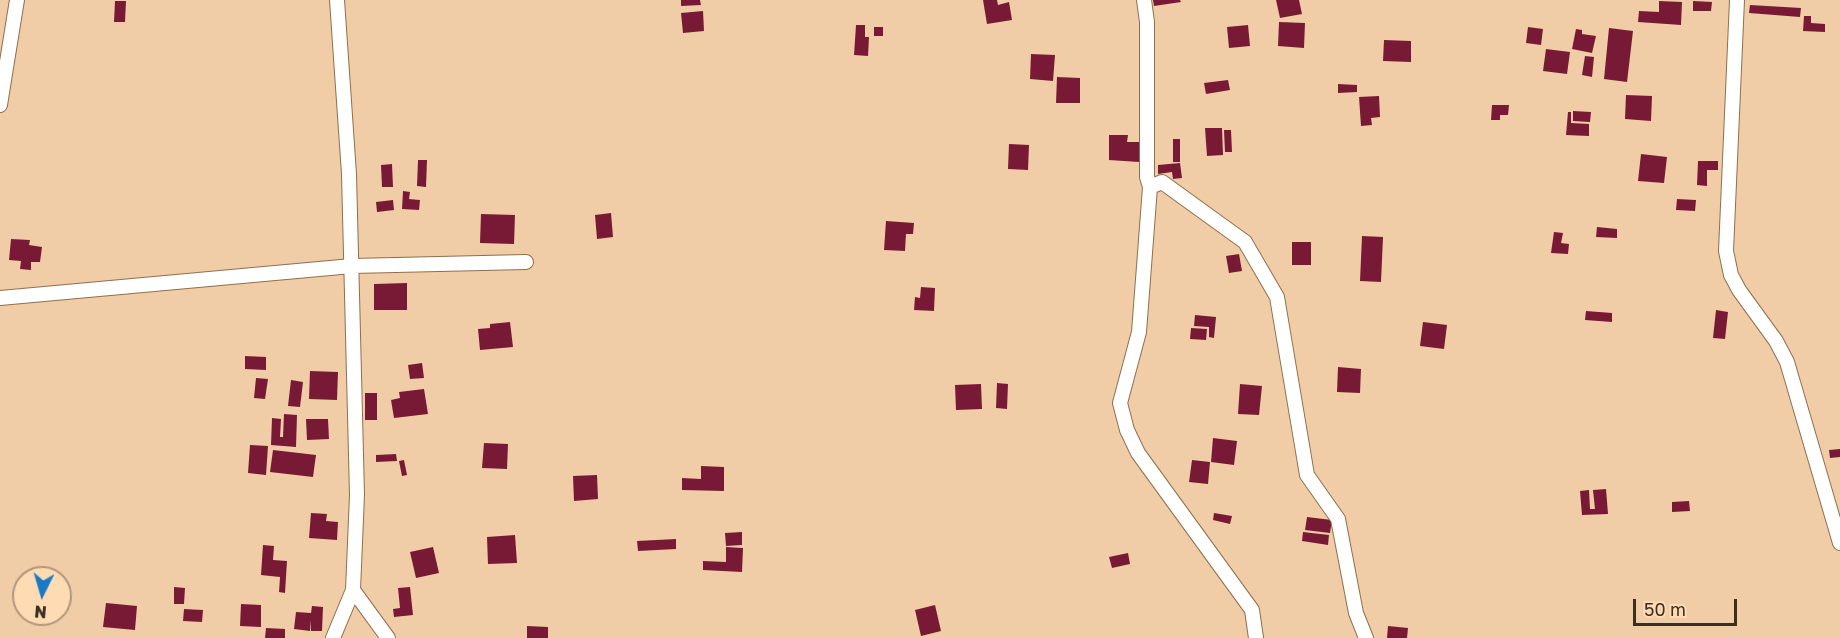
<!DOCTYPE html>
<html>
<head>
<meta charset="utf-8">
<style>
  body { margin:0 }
  #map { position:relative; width:1840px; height:638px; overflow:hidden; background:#f1cda7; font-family:"Golos Text",sans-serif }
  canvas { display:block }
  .north { position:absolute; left:12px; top:566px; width:60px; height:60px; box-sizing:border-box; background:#ffdbb4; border:2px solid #b19679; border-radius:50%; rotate:185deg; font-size:16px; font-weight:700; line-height:24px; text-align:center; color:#3d2f20 }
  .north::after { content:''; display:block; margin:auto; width:21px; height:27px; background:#1a79c5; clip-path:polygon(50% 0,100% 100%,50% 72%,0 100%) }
  .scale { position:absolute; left:1633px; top:599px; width:104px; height:27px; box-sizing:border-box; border:3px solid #3d2f20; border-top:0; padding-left:8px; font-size:18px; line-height:21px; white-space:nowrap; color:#3d2f20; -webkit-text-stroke:4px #ffdbb4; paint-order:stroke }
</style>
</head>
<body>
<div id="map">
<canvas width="1840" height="638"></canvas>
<div class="north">N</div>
<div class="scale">50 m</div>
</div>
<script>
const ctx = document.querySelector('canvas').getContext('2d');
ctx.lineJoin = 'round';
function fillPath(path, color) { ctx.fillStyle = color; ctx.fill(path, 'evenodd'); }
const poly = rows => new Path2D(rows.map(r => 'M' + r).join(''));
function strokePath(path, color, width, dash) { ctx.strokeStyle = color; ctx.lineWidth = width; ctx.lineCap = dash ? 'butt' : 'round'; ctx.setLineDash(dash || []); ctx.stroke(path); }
const building = poly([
  [681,0,700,0,701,5,681,6],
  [983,0,997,0,998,5,1009,2,1012,20,987,24],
  [1153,0,1180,0,1181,2,1154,6],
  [1276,0,1299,0,1302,14,1280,18],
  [115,1,126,1,125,22,114,22],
  [1659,1,1682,2,1681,25,1638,22,1639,11,1659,12],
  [1693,1,1712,2,1711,11,1693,11],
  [1750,5,1801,8,1800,17,1749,13],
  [703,11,704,31,683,33,681,13],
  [1804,16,1811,16,1811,23,1825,24,1825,32,1803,31],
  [1279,22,1305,23,1304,48,1278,46],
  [856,25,865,25,865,37,869,37,868,56,854,55],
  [1248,25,1250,46,1229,48,1227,27],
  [874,27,883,27,883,36,874,36],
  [1528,27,1543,29,1541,45,1526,43],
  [1609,28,1633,31,1627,82,1604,79],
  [1576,29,1582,30,1582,34,1596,36,1592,53,1572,49],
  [1384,40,1411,41,1411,62,1383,61],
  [1546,49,1570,52,1567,74,1543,71],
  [1031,54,1055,55,1053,81,1030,79],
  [1585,56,1594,57,1592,77,1582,75],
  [1057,77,1080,78,1080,103,1056,103],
  [1228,80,1230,90,1206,94,1204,83],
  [1338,84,1357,85,1357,92,1338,93],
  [1626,95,1652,96,1651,121,1625,119],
  [1379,96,1380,117,1371,118,1372,125,1361,126,1359,97],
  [1492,105,1509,105,1508,115,1500,115,1500,120,1491,120],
  [1573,111,1591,112,1590,122,1573,121],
  [1568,112,1571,112,1571,123,1589,124,1589,136,1566,135],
  [1205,128,1222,128,1223,155,1207,156],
  [1224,130,1231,130,1232,152,1225,152],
  [1109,135,1128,135,1127,142,1140,142,1139,162,1109,160],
  [1173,139,1180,139,1180,162,1173,162],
  [1009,144,1029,145,1028,170,1008,169],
  [1641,154,1667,157,1664,183,1638,181],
  [418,160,427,160,426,187,417,186],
  [1698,161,1718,161,1718,170,1707,170,1707,186,1697,185],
  [1180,163,1182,178,1173,179,1172,172,1158,174,1158,165],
  [392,164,393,187,382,187,381,165],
  [403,191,410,192,409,199,420,200,419,210,402,209],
  [1677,199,1696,200,1695,211,1676,210],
  [393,200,394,210,377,212,376,202],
  [611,213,613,237,597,239,595,215],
  [481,214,515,215,514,244,480,243],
  [886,221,914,223,913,234,906,234,905,251,884,250],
  [1597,227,1617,229,1617,238,1596,237],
  [1554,232,1563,233,1561,243,1569,244,1568,254,1551,253],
  [1362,236,1383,237,1381,282,1360,281],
  [11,239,30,240,29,245,42,247,40,262,31,262,31,270,20,269,21,261,9,260],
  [1292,242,1311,242,1311,265,1292,265],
  [1239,254,1242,271,1229,273,1226,256],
  [407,283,407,310,374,310,374,284],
  [921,287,935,288,934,311,914,310,915,297,920,298],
  [1716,310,1728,312,1725,339,1713,338],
  [1586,311,1612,313,1612,322,1585,320],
  [1195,315,1216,317,1214,338,1209,337,1209,327,1194,326],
  [510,322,513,347,480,350,478,329,490,328,490,324],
  [1423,322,1447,325,1444,349,1420,346],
  [1191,328,1207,329,1206,340,1190,339],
  [245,356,266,357,266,370,245,369],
  [422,363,424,378,410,379,408,365],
  [1338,367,1361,369,1360,393,1337,392],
  [310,371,338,372,337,400,309,399],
  [256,378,268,379,265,399,254,398],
  [291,380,303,382,300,407,288,406],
  [997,383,1008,384,1007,409,996,408],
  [981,384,982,409,956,410,955,385],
  [1240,384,1262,386,1259,415,1238,414],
  [424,389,428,414,394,418,391,400,400,398,399,392],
  [365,393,377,393,377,420,365,420],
  [284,414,297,415,296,447,271,445,272,418,281,419,280,437,283,437],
  [306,419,328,419,329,439,307,440],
  [1213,438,1237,441,1234,465,1211,462],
  [484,443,508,444,507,469,482,468],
  [250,445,268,446,266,475,248,473],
  [1840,449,1840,457,1830,458,1829,450],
  [273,450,316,455,313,477,270,472],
  [396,454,397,461,376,462,376,455],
  [404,460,407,475,402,476,399,461],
  [1192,460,1210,462,1208,484,1189,482],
  [701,466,724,467,724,491,682,490,682,478,701,479],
  [597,475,598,499,574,501,573,476],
  [1606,489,1608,514,1582,515,1580,491,1589,490,1590,509,1595,509,1593,490],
  [1689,501,1690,511,1672,512,1672,502],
  [311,513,327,514,326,521,338,522,337,540,309,538],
  [1214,513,1232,516,1230,524,1213,520],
  [1307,517,1332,520,1330,533,1305,530],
  [742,532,742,545,726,546,725,533],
  [1303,532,1329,535,1328,545,1302,541],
  [515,535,517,563,488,564,487,537],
  [676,539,676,549,638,551,637,541],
  [263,545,274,546,273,560,287,561,285,593,279,592,280,577,261,575],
  [433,547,439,573,416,578,410,552],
  [726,547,743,548,742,572,703,570,703,561,726,562],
  [1128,553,1130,564,1112,568,1109,557],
  [174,587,185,588,184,604,174,604],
  [410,587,413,615,394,617,393,609,400,608,398,588],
  [106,603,137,606,135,630,103,627],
  [241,604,261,605,261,627,240,626],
  [935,605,941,631,921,636,915,610],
  [312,606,323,607,322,631,311,631,311,620,310,631,294,629,296,612,311,613],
  [184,609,203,610,202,622,183,621],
  [527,626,548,627,548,638,527,638],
  [1388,626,1408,628,1407,638,1387,638],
  [266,628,285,629,285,638,265,638]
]);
const minor = poly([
  [1144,0,1147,22,1147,177,1150,187,1139,332,1120,403,1127,430,1138,453,1252,610,1256,638],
  [1737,0,1726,251,1731,275,1739,290,1776,341,1787,362,1840,543],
  [0,105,17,0],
  [1150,187,1162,182,1245,242,1277,297,1307,475,1338,519,1356,613,1366,638],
  [0,298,352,266,526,262],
  [353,590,388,638],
  [333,638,353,590,357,495,349,174,337,0]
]);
fillPath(building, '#781a35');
strokePath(minor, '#8f6f4b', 16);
strokePath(minor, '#fff', 14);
</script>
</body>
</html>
